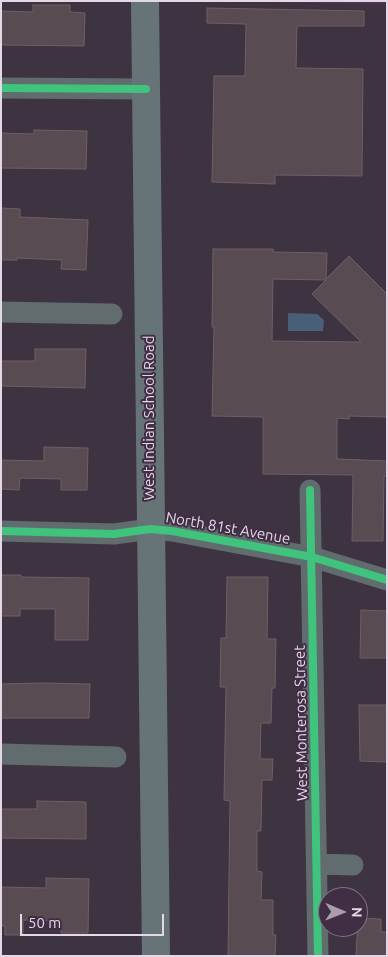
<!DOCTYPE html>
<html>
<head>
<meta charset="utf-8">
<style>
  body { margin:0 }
  #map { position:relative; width:388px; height:957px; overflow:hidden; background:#3e3340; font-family:Ubuntu,sans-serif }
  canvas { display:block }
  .frame { position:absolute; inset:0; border:2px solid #e4d7e6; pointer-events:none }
  .north { position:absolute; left:318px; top:887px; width:50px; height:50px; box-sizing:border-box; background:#412e45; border:1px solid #827285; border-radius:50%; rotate:91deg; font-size:14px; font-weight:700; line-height:20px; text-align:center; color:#e4d7e6 }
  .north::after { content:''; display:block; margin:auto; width:18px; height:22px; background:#aa9eac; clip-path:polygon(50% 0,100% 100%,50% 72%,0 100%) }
  .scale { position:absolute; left:20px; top:914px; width:144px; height:22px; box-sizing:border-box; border:2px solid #e4d7e6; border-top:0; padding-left:6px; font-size:15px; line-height:18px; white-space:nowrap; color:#e4d7e6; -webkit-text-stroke:4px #412e45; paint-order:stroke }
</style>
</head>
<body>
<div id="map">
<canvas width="388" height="957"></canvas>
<div class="frame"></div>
<div class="north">N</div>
<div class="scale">50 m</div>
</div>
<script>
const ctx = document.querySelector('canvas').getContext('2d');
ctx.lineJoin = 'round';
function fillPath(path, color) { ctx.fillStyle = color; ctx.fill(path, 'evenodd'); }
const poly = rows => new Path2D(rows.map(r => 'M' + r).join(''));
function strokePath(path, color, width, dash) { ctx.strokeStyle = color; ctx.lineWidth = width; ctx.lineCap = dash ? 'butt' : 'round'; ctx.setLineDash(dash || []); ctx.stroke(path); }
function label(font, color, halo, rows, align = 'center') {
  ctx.font = font + ' Ubuntu,sans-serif'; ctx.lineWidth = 4; ctx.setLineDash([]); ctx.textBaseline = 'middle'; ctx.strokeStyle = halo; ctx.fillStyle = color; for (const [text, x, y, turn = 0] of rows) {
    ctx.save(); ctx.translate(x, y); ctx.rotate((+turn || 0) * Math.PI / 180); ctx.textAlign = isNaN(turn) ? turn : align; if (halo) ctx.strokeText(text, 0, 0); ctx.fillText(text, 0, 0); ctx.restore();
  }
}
const built = poly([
  [228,1,387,1,387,5]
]);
const water = poly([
  [288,313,317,314,324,320,323,331,288,331]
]);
const building = poly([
  [33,5,70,5,70,12,85,13,84,46,1,45,1,11,33,12,33,5],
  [207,8,364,11,364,26,297,26,296,68,363,69,362,176,275,175,275,184,212,182,214,76,245,76,246,24,207,23,207,8],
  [34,130,87,131,86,169,1,168,1,133,34,134,34,130],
  [1,208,20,209,20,217,88,220,86,270,61,269,62,260,17,258,17,260,1,260,1,208],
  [213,249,273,249,273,252,327,253,326,279,349,256,387,294,387,417,349,416,349,419,337,418,337,459,387,461,387,476,384,476,383,541,352,541,353,475,263,474,263,417,212,416,214,327,212,327,213,249],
  [273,279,326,280,312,294,361,342,272,341,273,279],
  [35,349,86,349,85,388,1,386,1,361,35,361,35,349],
  [44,447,88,448,87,490,61,490,61,479,20,478,19,490,1,489,1,460,44,461,44,447],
  [1,575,21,575,21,577,89,578,88,640,55,640,55,609,20,609,20,616,1,616,1,575],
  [227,577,268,577,267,639,276,639,275,688,272,688,271,723,261,723,260,759,273,759,272,780,262,780,261,831,257,831,257,871,262,872,261,900,273,900,273,935,276,935,275,956,228,956,230,801,224,800,226,687,220,687,221,638,226,638,227,577],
  [361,610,387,611,387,658,360,658,361,610],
  [40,683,90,684,89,718,1,718,1,684,40,683],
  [359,705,387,705,387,762,360,761,359,705],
  [37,801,86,802,86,839,1,838,1,809,37,809,37,801],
  [46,878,89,879,88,933,61,933,61,921,23,920,23,935,5,935,5,926,1,926,1,887,46,888,46,878],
  [358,918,381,919,381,932,387,932,387,956,356,956,358,918]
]);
const minor = poly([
  [1,88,146,89],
  [1,312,112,314],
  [310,490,318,956],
  [1,531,114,534,150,529,172,531,312,557,387,580],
  [1,754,116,757],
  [317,864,353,865]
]);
const major = poly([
  [145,1,156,956]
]);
const cycleway = poly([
  [1,88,146,89],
  [310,490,318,956],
  [1,531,114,534,150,529,172,531,312,557,387,580]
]);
const streetNames = [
  ["West Indian School Road",149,418,-90],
  ["North 81st Avenue",228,528,10],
  ["West Monterosa Street",301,723,-91]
];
fillPath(built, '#4a3450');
fillPath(water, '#495f78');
fillPath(building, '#584c52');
strokePath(building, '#6d6165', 1);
strokePath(minor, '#606c6d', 21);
strokePath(major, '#677477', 28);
strokePath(cycleway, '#40c37c', 8);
label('15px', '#e4d7e6', '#412e45', streetNames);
</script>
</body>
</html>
